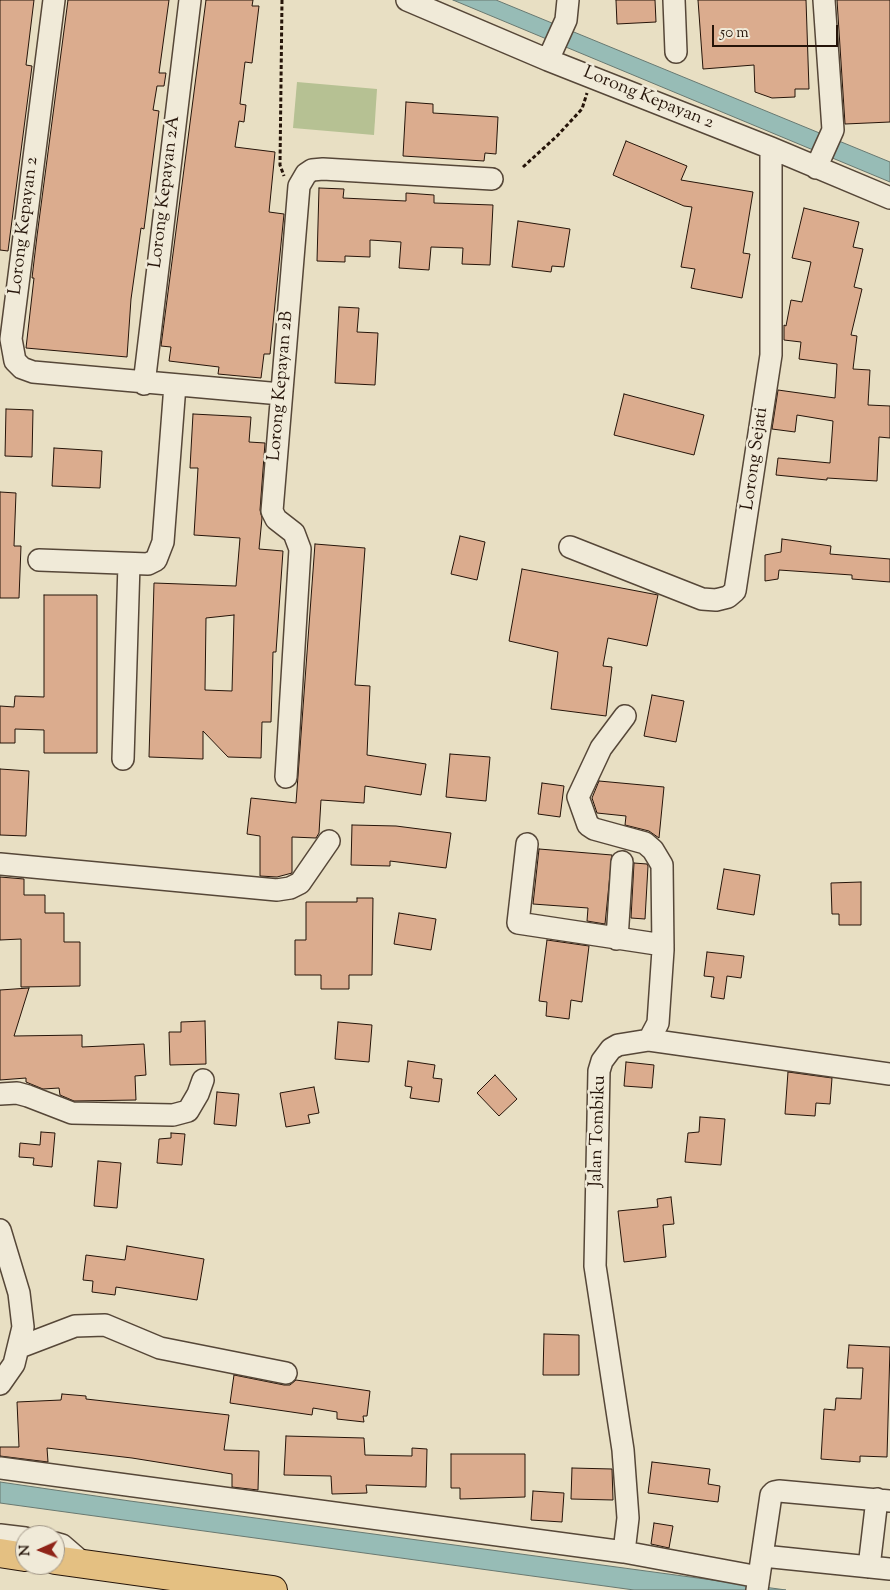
<!DOCTYPE html>
<html>
<head>
<meta charset="utf-8">
<style>
  body { margin:0 }
  #map { position:relative; width:890px; height:1590px; overflow:hidden; background:#e8dfc3; font-family:"Sorts Mill Goudy",serif }
  canvas { display:block }
  .north { position:absolute; left:15px; top:1525px; width:50px; height:50px; box-sizing:border-box; background:#f0ead8; border:1px solid #9f9485; border-radius:50%; rotate:268deg; font-size:14px; font-weight:700; line-height:20px; text-align:center; color:#251409 }
  .north::after { content:''; display:block; margin:auto; width:18px; height:22px; background:#8f2418; clip-path:polygon(50% 0,100% 100%,50% 72%,0 100%) }
  .scale { position:absolute; left:712px; top:25px; width:126px; height:22px; box-sizing:border-box; border:2px solid #251409; border-top:0; padding-left:6px; font-size:15px; line-height:18px; white-space:nowrap; color:#251409; -webkit-text-stroke:4px #f0ead8; paint-order:stroke }
</style>
</head>
<body>
<div id="map">
<canvas width="890" height="1590"></canvas>
<div class="north">N</div>
<div class="scale">50 m</div>
</div>
<script>
const ctx = document.querySelector('canvas').getContext('2d');
ctx.lineJoin = 'round';
function fillPath(path, color) { ctx.fillStyle = color; ctx.fill(path, 'evenodd'); }
const poly = rows => new Path2D(rows.map(r => 'M' + r).join(''));
function strokePath(path, color, width, dash) { ctx.strokeStyle = color; ctx.lineWidth = width; ctx.lineCap = dash ? 'butt' : 'round'; ctx.setLineDash(dash || []); ctx.stroke(path); }
function label(font, color, halo, rows, align = 'center') {
  ctx.font = font + ' "Sorts Mill Goudy",serif'; ctx.lineWidth = 5; ctx.setLineDash([]); ctx.textBaseline = 'middle'; ctx.strokeStyle = halo; ctx.fillStyle = color; for (const [text, x, y, turn = 0] of rows) {
    ctx.save(); ctx.translate(x, y); ctx.rotate((+turn || 0) * Math.PI / 180); ctx.textAlign = isNaN(turn) ? turn : align; if (halo) ctx.strokeText(text, 0, 0); ctx.fillText(text, 0, 0); ctx.restore();
  }
}
const green = poly([
  [297,82,377,89,374,135,293,128]
]);
const water = poly([
  [453,0,496,0,890,162,890,182,453,0],
  [0,1482,130,1501,786,1590,634,1590,0,1503,0,1482]
]);
const building = poly([
  [0,0,34,0,26,65,32,66,8,251,0,250,0,0],
  [68,0,169,0,159,73,166,73,164,86,157,86,153,110,159,111,144,229,141,228,131,299,127,357,26,348,34,278,32,278,37,236,68,0],
  [206,0,253,0,252,6,259,6,252,63,245,62,240,104,246,105,244,122,239,121,235,147,275,152,269,212,284,214,270,354,264,354,261,378,218,374,219,367,169,361,171,347,161,346,206,0],
  [616,0,655,0,656,22,617,24,616,0],
  [698,0,806,0,809,89,795,89,795,97,772,98,755,92,754,65,703,69,698,0],
  [837,0,890,0,890,122,845,124,837,0],
  [406,102,433,104,433,113,498,117,496,154,485,153,484,161,403,156,406,102],
  [626,141,687,166,681,180,753,192,743,253,750,254,742,298,691,288,695,269,681,267,692,207,684,206,613,175,626,141],
  [319,188,344,189,343,198,406,201,406,193,434,195,434,203,493,205,490,265,462,264,463,248,431,247,429,270,399,268,401,242,370,240,370,257,345,256,345,262,317,261,319,188],
  [804,208,859,222,853,247,863,249,854,287,862,289,851,335,857,336,853,369,870,370,868,405,890,406,890,438,879,437,877,481,827,478,827,480,776,475,778,458,830,463,833,421,797,415,795,432,772,429,778,390,835,398,837,364,799,359,801,342,784,340,784,325,786,326,791,300,802,302,811,262,792,258,804,208],
  [518,221,570,229,564,267,552,266,551,272,512,267,518,221],
  [339,307,359,308,357,332,378,333,375,385,335,383,339,307],
  [624,394,704,415,694,455,614,435,624,394],
  [6,409,33,410,32,457,5,456,6,409],
  [193,414,251,417,249,442,265,443,260,510,262,518,259,549,283,551,276,652,273,652,271,722,262,722,261,758,228,757,203,731,203,759,149,757,154,583,236,586,240,538,194,535,198,468,190,468,193,414],
  [234,615,232,691,205,690,206,618,234,615],
  [54,448,102,451,100,488,52,486,54,448],
  [0,492,16,493,14,546,21,546,19,598,0,598,0,492],
  [460,536,485,542,477,580,451,574,460,536],
  [782,539,831,546,830,554,890,559,890,582,852,579,852,575,779,570,778,579,765,581,765,555,781,552,782,539],
  [315,544,365,548,355,685,370,686,367,755,426,764,421,795,365,786,364,803,321,800,319,833,316,838,292,837,292,873,277,877,260,876,260,836,247,834,251,798,296,803,315,544],
  [522,569,658,595,647,646,608,638,603,666,612,667,606,716,551,709,558,652,509,641,522,569],
  [44,595,97,595,97,753,44,753,44,730,15,729,15,743,0,743,0,706,14,707,15,696,44,697,44,595],
  [652,695,684,701,676,742,644,736,652,695],
  [450,754,490,757,486,801,446,797,450,754],
  [0,769,29,771,26,836,0,835,0,769],
  [599,781,664,787,659,838,649,831,625,825,626,816,597,813,592,798,599,781],
  [542,783,564,786,560,817,538,814,542,783],
  [352,825,396,826,451,833,446,868,390,861,390,866,351,865,352,825],
  [539,849,612,855,605,924,587,921,588,908,533,904,539,849],
  [634,863,647,864,648,866,645,919,631,918,634,863],
  [724,869,760,875,754,915,717,909,724,869],
  [0,877,24,879,24,895,45,895,45,913,64,913,64,942,80,942,80,986,21,987,21,939,0,940,0,877],
  [861,882,861,925,839,925,839,914,832,914,831,883,861,882],
  [357,898,373,898,372,975,349,975,349,989,321,989,321,975,295,975,295,940,306,940,306,902,357,902,357,898],
  [399,913,436,919,431,950,394,944,399,913],
  [547,940,589,946,582,1002,571,1000,569,1019,546,1016,547,1002,539,1001,547,940],
  [707,952,744,956,741,978,727,976,724,999,711,997,714,977,704,976,707,952],
  [29,988,14,1036,82,1035,82,1047,144,1044,146,1075,135,1076,136,1100,74,1101,60,1095,59,1088,43,1089,26,1082,26,1078,0,1080,0,990,29,988],
  [205,1021,206,1064,170,1065,169,1032,181,1032,181,1022,205,1021],
  [338,1022,372,1025,369,1062,335,1059,338,1022],
  [408,1061,435,1065,433,1078,442,1079,439,1102,410,1098,412,1087,405,1086,408,1061],
  [626,1062,654,1065,652,1088,624,1086,626,1062],
  [788,1072,832,1078,830,1104,816,1103,815,1116,785,1114,788,1072],
  [495,1075,517,1099,499,1116,477,1093,495,1075],
  [314,1087,319,1113,308,1115,310,1123,286,1127,280,1093,314,1087],
  [217,1092,239,1094,236,1126,214,1124,217,1092],
  [700,1117,725,1119,721,1165,685,1162,688,1133,699,1132,700,1117],
  [41,1132,55,1133,52,1167,33,1165,34,1158,19,1157,20,1143,40,1145,41,1132],
  [171,1133,185,1134,182,1165,157,1163,159,1139,171,1138,171,1133],
  [98,1161,121,1163,117,1208,94,1206,98,1161],
  [671,1197,674,1224,663,1225,666,1257,624,1262,618,1211,658,1207,657,1199,671,1197],
  [127,1246,204,1259,197,1300,116,1287,115,1295,92,1292,93,1281,83,1280,86,1255,125,1260,127,1246],
  [544,1334,579,1335,579,1375,543,1375,544,1334],
  [849,1345,890,1347,887,1457,860,1456,860,1462,821,1459,824,1409,835,1410,836,1398,861,1399,863,1368,847,1368,849,1345],
  [234,1375,284,1385,290,1385,296,1380,370,1391,367,1416,363,1416,364,1422,337,1419,337,1412,313,1408,312,1415,230,1403,234,1375],
  [62,1394,86,1396,86,1399,229,1415,224,1450,259,1451,258,1490,232,1487,232,1474,132,1458,47,1448,48,1462,0,1456,0,1447,19,1447,17,1402,61,1400,62,1394],
  [286,1436,364,1438,365,1455,412,1456,412,1448,427,1449,426,1487,366,1485,367,1493,332,1494,331,1476,284,1475,286,1436],
  [451,1454,525,1454,525,1497,460,1499,460,1488,451,1488,451,1454],
  [652,1462,710,1469,708,1484,720,1486,718,1502,648,1493,652,1462],
  [572,1468,612,1469,613,1500,571,1499,572,1468],
  [533,1491,564,1493,562,1522,531,1520,533,1491],
  [654,1523,673,1526,669,1548,651,1544,654,1523]
]);
const path = poly([
  [282,0,280,165,284,176],
  [523,167,557,136,582,109,587,93]
]);
const minor = poly([
  [54,0,11,339,15,361,22,368,33,372,281,394],
  [407,0,548,60,771,148,890,198],
  [674,0,676,52],
  [548,60,566,20,568,0],
  [816,168,833,130,824,0],
  [144,384,190,0],
  [570,547,702,599,716,600,728,597,735,591,771,355,771,148],
  [39,560,148,564,156,560,163,542,175,385],
  [123,759,129,564],
  [286,777,300,549,294,533,276,519,272,511,299,186,306,174,312,170,323,169,492,179],
  [527,844,518,923,663,945],
  [0,864,277,890,290,888,300,883,329,841],
  [617,939,622,862],
  [649,1040,890,1074],
  [0,1094,17,1093,28,1096,72,1113,173,1115,188,1111,198,1094,203,1080],
  [0,1230,19,1293,23,1327,14,1364,0,1384],
  [20,1347,75,1326,105,1325,160,1348,286,1373],
  [0,1468,624,1552,759,1577],
  [0,1535,25,1538],
  [55,1543,62,1545,84,1564],
  [624,1552,628,1518,623,1450,595,1266,599,1071,602,1061,611,1049,618,1045,649,1040,658,1023,663,950,662,865,653,850,645,843,594,829,588,825,578,797,601,748,625,716],
  [763,1556,890,1569],
  [869,1567,877,1499],
  [757,1590,771,1495,774,1492,779,1491,890,1501]
]);
const highway = poly([
  [0,1553,25,1557],
  [55,1560,273,1590]
]);
const streetNames = [
  ["Lorong Kepayan 2",648,99,22],
  ["Lorong Kepayan 2A",166,192,-83],
  ["Lorong Kepayan 2",25,226,-83],
  ["Lorong Kepayan 2B",282,386,-85],
  ["Lorong Sejati",756,459,-82],
  ["Jalan Tombiku",599,1131,-88]
];
fillPath(green, '#b6c193');
fillPath(water, '#97bcb6');
strokePath(water, '#697971', 1);
fillPath(building, '#dbac8e');
strokePath(building, '#251409', 1);
strokePath(minor, '#564738', 24);
strokePath(highway, '#251409', 30);
strokePath(path, '#251409', 3, [4, 2.5]);
strokePath(minor, '#f0ead8', 21);
strokePath(highway, '#e4c082', 28);
label('18px', '#251409', '#f0ead8', streetNames);
</script>
</body>
</html>
